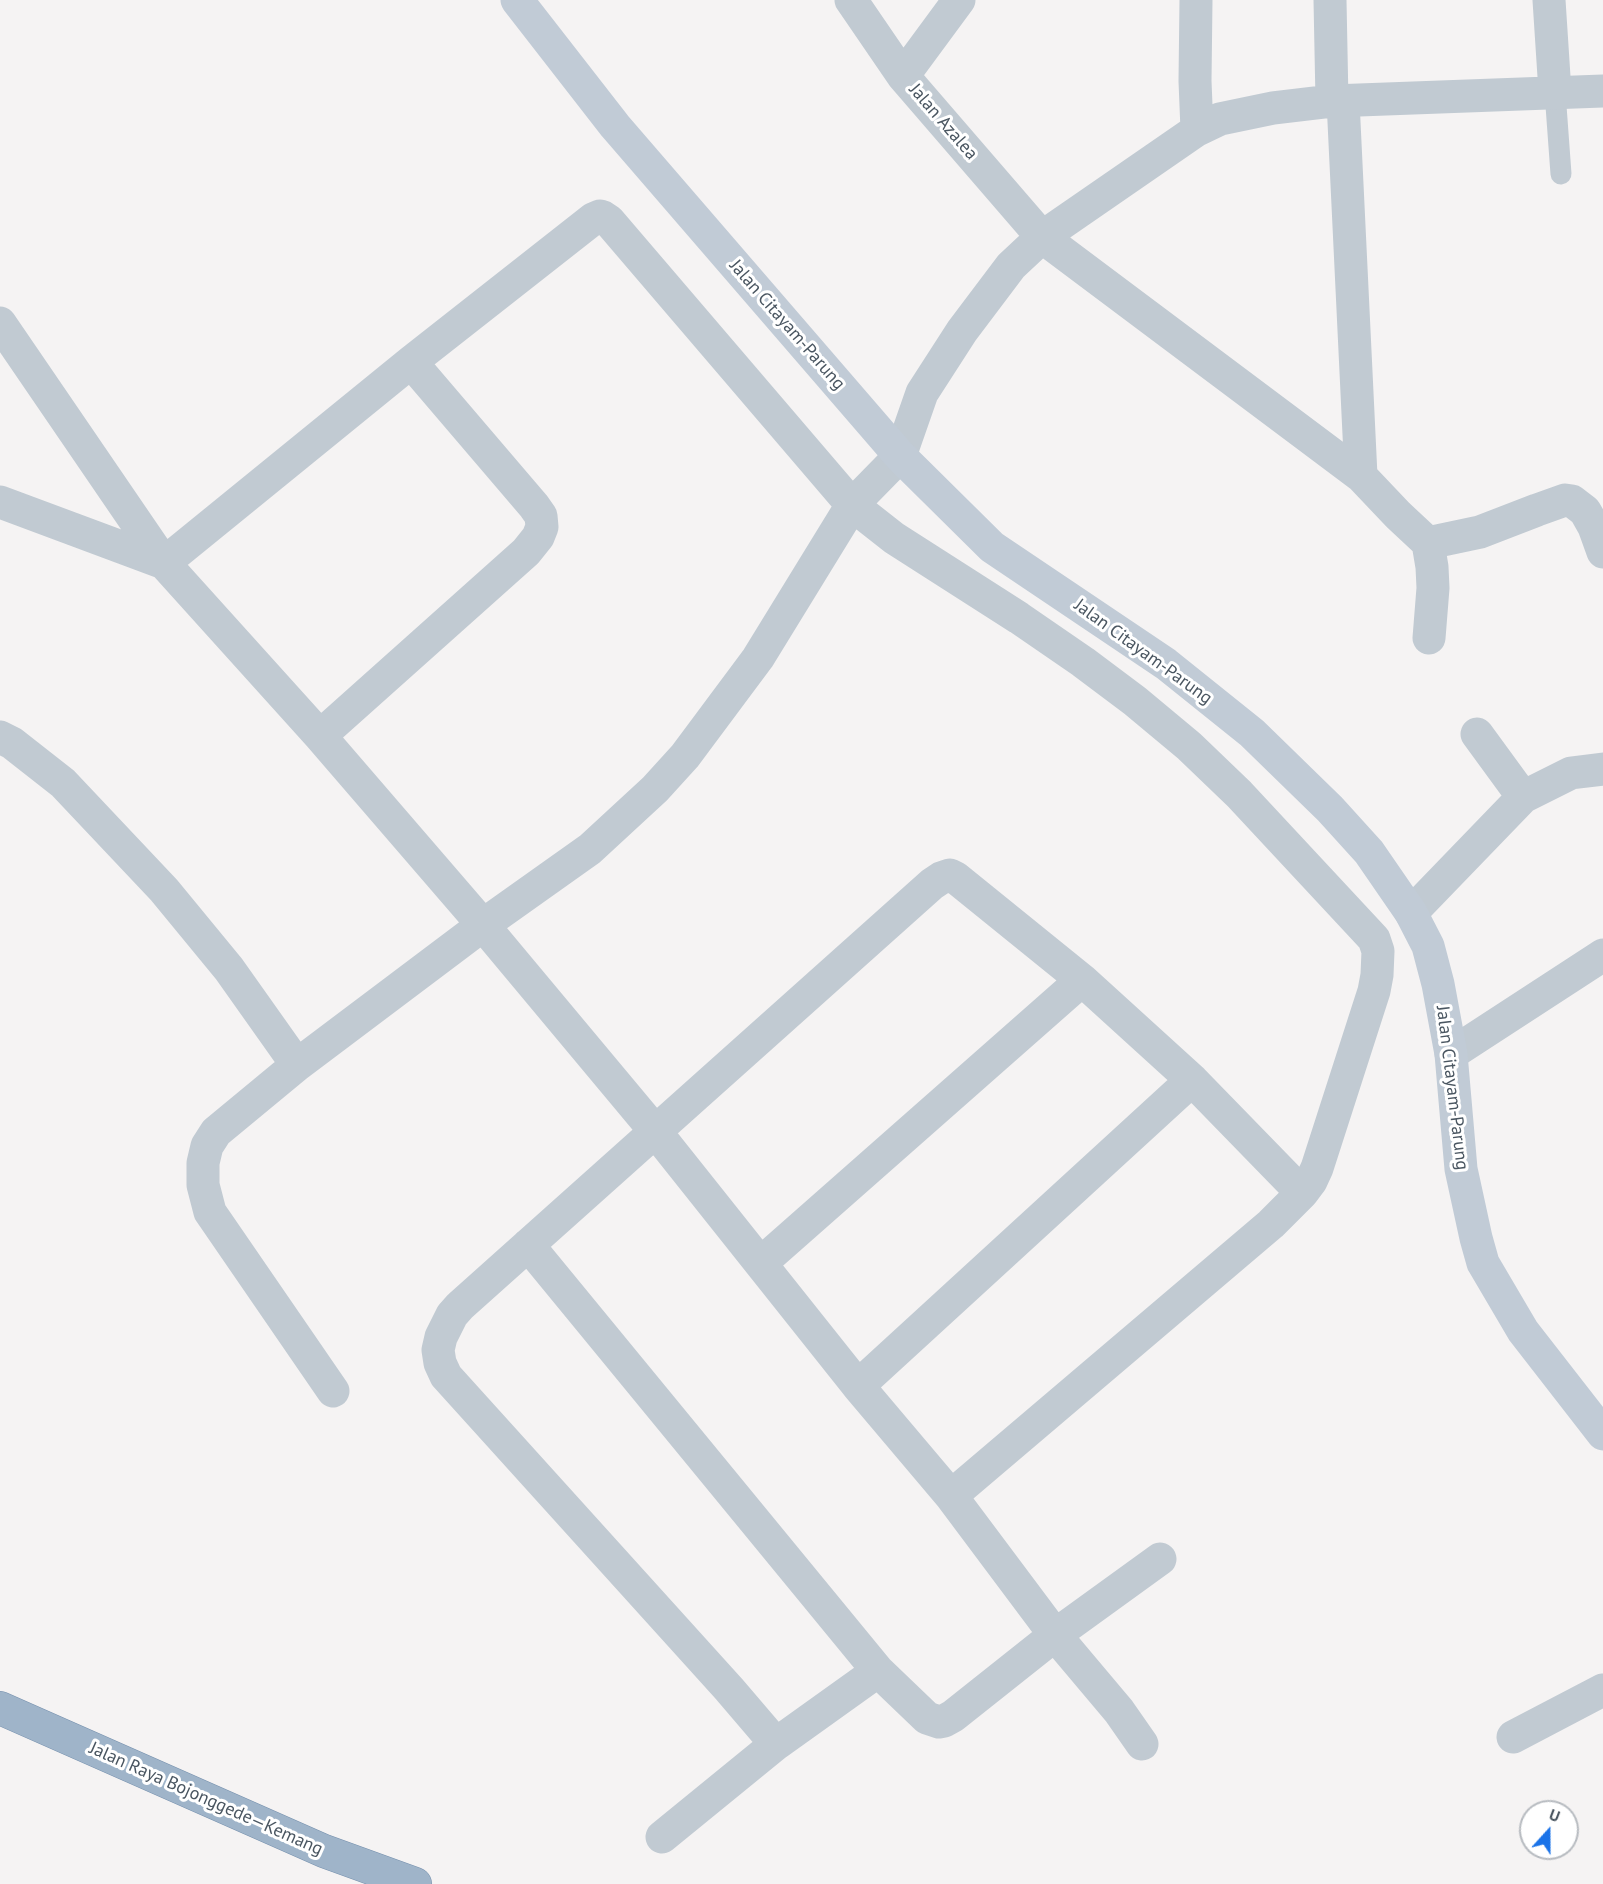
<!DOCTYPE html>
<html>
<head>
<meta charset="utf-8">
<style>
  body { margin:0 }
  #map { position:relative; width:1603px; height:1884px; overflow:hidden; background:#f5f3f3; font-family:"PT Sans",sans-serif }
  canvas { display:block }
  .north { position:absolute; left:1519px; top:1800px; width:60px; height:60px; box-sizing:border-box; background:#fff; border:2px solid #b7bbc0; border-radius:50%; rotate:21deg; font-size:16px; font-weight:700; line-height:24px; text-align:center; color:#4a5661 }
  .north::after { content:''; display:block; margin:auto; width:21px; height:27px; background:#1a73e8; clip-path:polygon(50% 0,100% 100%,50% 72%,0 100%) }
</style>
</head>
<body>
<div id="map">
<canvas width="1603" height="1884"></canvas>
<div class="north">U</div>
</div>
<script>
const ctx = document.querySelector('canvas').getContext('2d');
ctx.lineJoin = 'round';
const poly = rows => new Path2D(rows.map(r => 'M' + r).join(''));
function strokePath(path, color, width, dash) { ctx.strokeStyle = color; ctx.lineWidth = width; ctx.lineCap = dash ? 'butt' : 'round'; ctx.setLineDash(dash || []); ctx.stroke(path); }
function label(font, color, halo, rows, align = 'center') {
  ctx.font = font + ' "PT Sans",sans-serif'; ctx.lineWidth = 6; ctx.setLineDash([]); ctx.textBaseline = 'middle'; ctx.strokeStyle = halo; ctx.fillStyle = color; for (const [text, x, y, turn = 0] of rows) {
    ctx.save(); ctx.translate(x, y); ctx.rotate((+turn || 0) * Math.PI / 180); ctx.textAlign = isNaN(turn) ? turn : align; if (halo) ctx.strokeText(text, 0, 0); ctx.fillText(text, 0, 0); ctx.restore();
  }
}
const service = poly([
  [1555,92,1561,174]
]);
const minor = poly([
  [851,0,903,76,1042,237,1361,476,1398,515,1428,543,1432,567,1433,588,1429,638],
  [1196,0,1195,81,1197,130],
  [1330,0,1332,101],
  [1549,0,1555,92],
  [903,76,959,0],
  [1343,101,1361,476],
  [0,323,164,563],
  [0,502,164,563],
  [1428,543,1480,532,1537,510,1565,500,1572,501,1585,511,1594,527,1603,552],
  [320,736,526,552,538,537,542,527,541,516,534,506,411,362],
  [0,737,12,743,63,783,164,890,229,969,297,1065],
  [1523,797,1571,773,1603,769],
  [1411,913,1523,797,1477,734],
  [1451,1054,1603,955],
  [528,1245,878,1671,927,1718,939,1722,944,1721,953,1716,1055,1635,951,1496,858,1386,655,1131,483,925,320,736,164,563,411,362,593,219,600,216,603,217,609,221,852,505,894,538,1019,618,1083,662,1135,701,1189,746,1239,794,1374,939,1378,951,1377,975,1374,991,1317,1168,1311,1181,1302,1193],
  [761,1263,1082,980],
  [858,1386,1192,1080],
  [333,1391,210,1212,203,1185,203,1163,207,1146,216,1132,297,1065,483,925,590,849,655,789,685,756,758,658,852,505,900,456,922,393,962,331,1011,266,1042,237,1197,130,1220,119,1273,108,1332,101,1603,91],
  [878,1671,776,1744,729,1689,446,1376,440,1363,438,1350,441,1337,452,1315,460,1306,932,884,941,878,950,875,956,878,1082,980,1192,1080,1302,1193,1271,1224,951,1496],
  [1513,1737,1603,1690],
  [1142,1744,1119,1711,1055,1635,1160,1559],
  [662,1837,776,1744]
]);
const secondary = poly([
  [517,0,615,126,900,456,992,547,1166,664,1252,733,1330,809,1369,852,1411,913,1428,946,1438,984,1451,1054,1461,1169,1476,1238,1483,1263,1523,1331,1603,1434]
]);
const trunk = poly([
  [0,1708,324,1851,415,1884]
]);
const streetNames = [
  ["Jalan Azalea",943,122,49],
  ["Jalan Citayam-Parung",787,325,49],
  ["Jalan Citayam-Parung",1143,652,36],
  ["Jalan Citayam-Parung",1452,1088,83],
  ["Jalan Raya Bojonggede—Kemang",206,1799,24]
];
strokePath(trunk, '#7690ad', 34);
strokePath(service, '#c1cad2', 21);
strokePath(minor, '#c1cad2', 33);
strokePath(secondary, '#c1cbd6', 33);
strokePath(trunk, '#9fb4c9', 33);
label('18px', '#4a5661', '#fff', streetNames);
</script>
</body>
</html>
